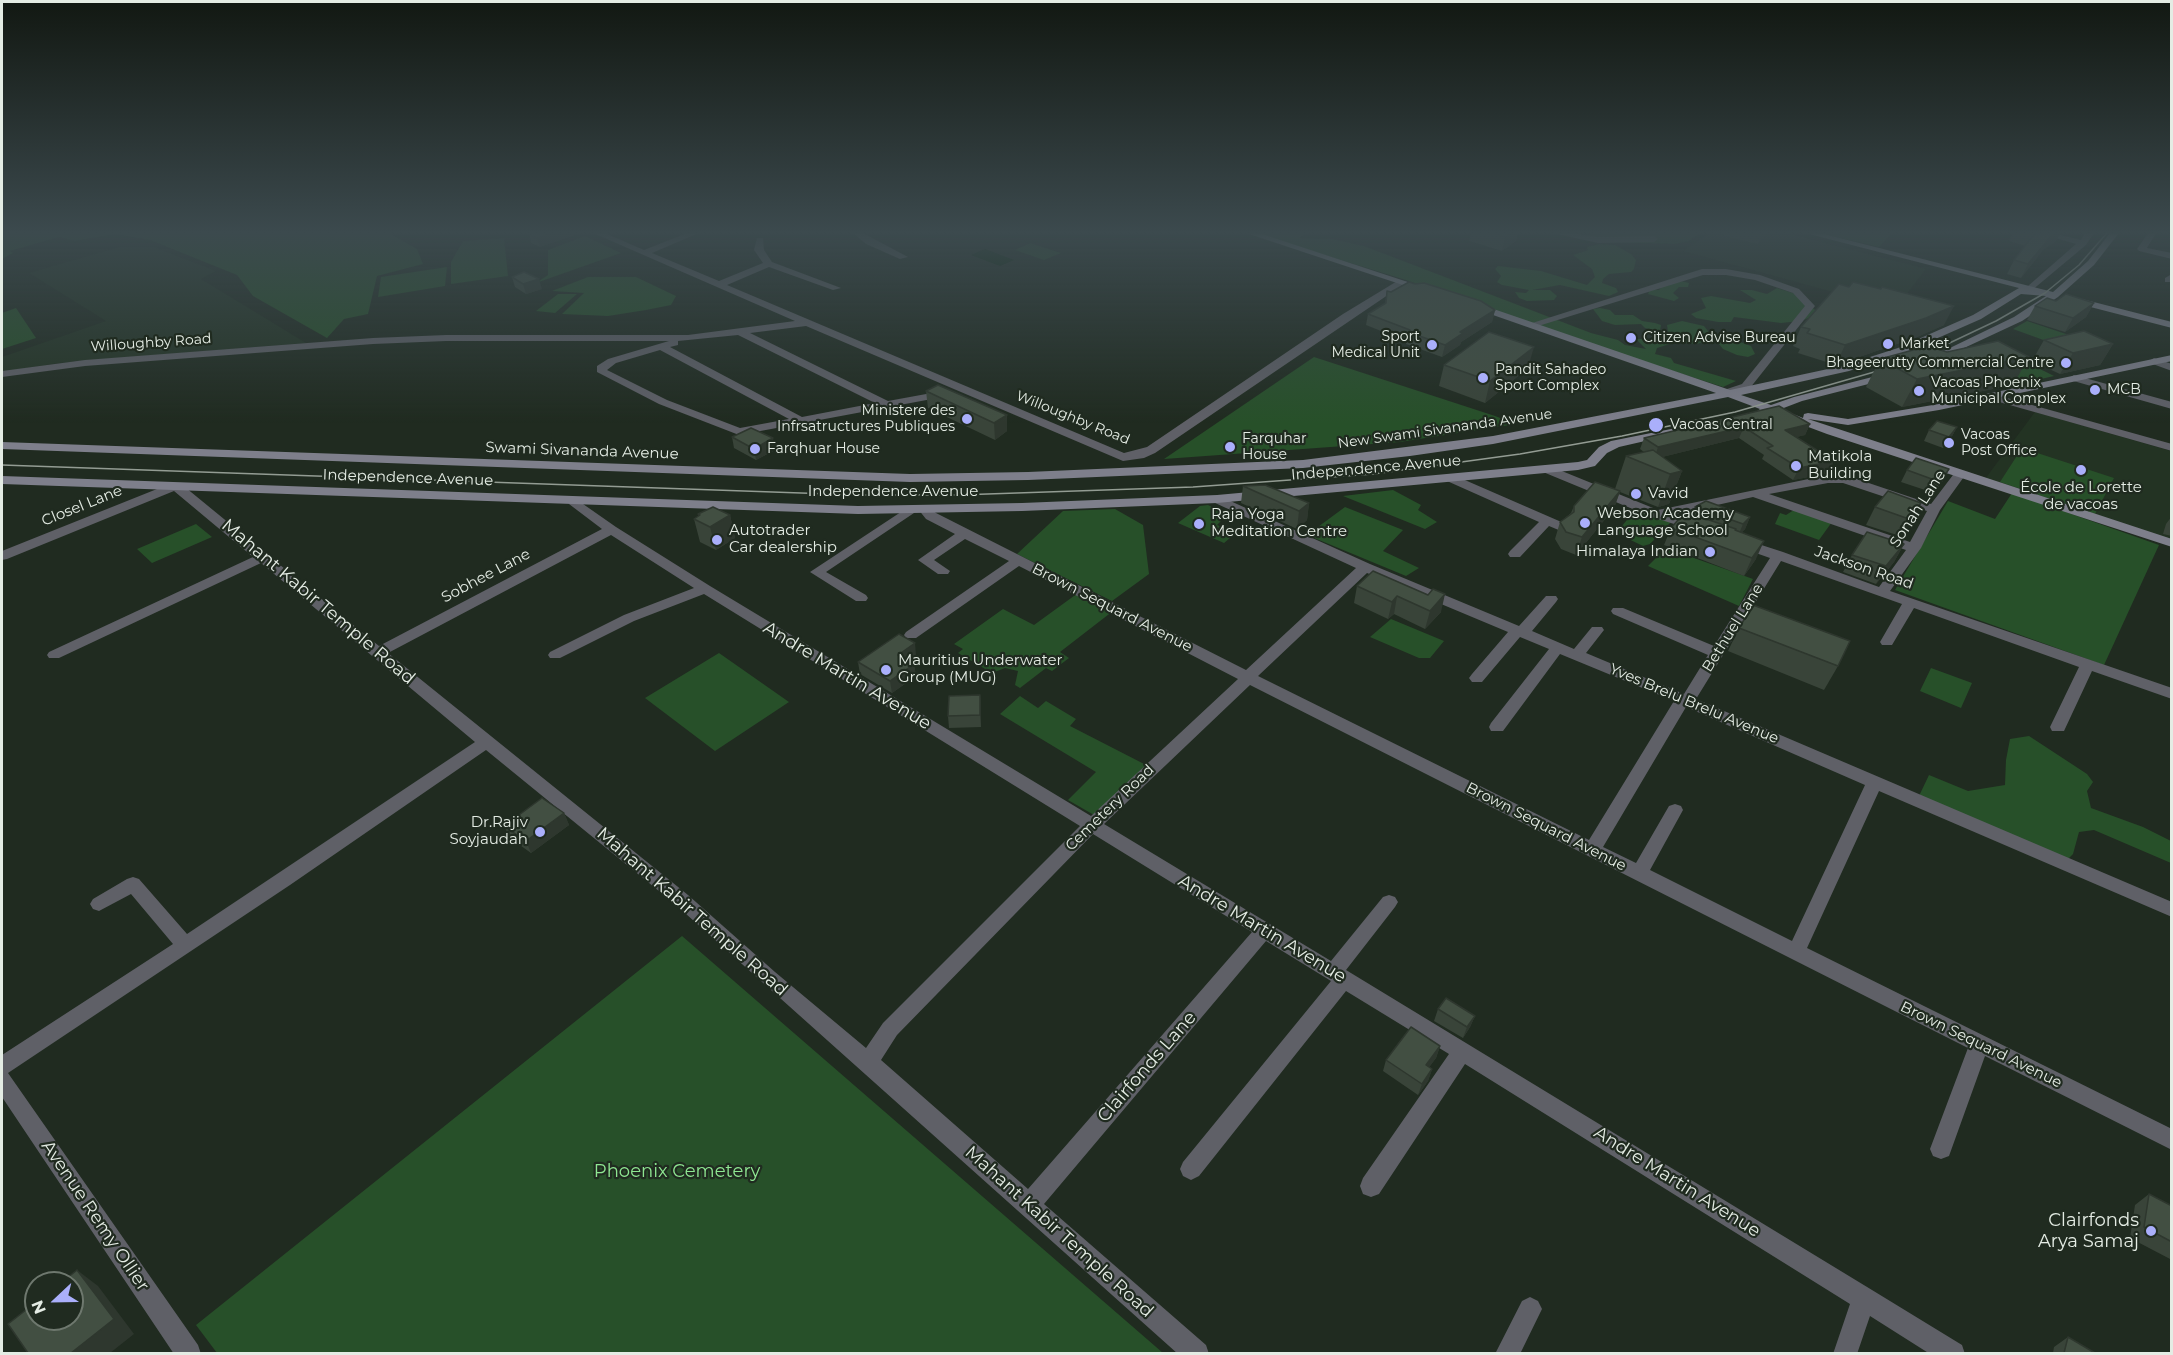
<!DOCTYPE html>
<html>
<head>
<meta charset="utf-8">
<style>
  body { margin:0 }
  #map { position:relative; width:2173px; height:1355px; overflow:hidden; background:#202b20; font-family:Montserrat,sans-serif }
  canvas { display:block }
  .frame { position:absolute; inset:0; border:3px solid #e4ece4; pointer-events:none }
  .north { position:absolute; left:24px; top:1271px; width:60px; height:60px; box-sizing:border-box; background:#202b20; border:2px solid #6e786e; border-radius:50%; rotate:248deg; font-size:16px; font-weight:700; line-height:24px; text-align:center; color:#e4ece4 }
  .north::after { content:''; display:block; margin:auto; width:21px; height:27px; background:#aaaffb; clip-path:polygon(50% 0,100% 100%,50% 72%,0 100%) }
</style>
</head>
<body>
<div id="map">
<canvas width="2173" height="1355"></canvas>
<div class="frame"></div>
<div class="north">N</div>
</div>
<script>
const ctx = document.querySelector('canvas').getContext('2d');
ctx.lineJoin = 'round';
function fillPath(path, color) { ctx.fillStyle = color; ctx.fill(path, 'evenodd'); }
const poly = rows => new Path2D(rows.map(r => 'M' + r).join(''));
function strokePath(path, color, width, dash) { ctx.strokeStyle = color; ctx.lineWidth = width; ctx.lineCap = dash ? 'butt' : 'round'; ctx.setLineDash(dash || []); ctx.stroke(path); }
function label(font, color, halo, rows, align = 'center') {
  ctx.font = font + ' Montserrat,sans-serif'; ctx.lineWidth = 4.5; ctx.setLineDash([]); ctx.textBaseline = 'middle'; ctx.strokeStyle = halo; ctx.fillStyle = color; for (const [text, x, y, turn = 0] of rows) {
    ctx.save(); ctx.translate(x, y); ctx.rotate((+turn || 0) * Math.PI / 180); ctx.textAlign = isNaN(turn) ? turn : align; if (halo) ctx.strokeText(text, 0, 0); ctx.fillText(text, 0, 0); ctx.restore();
  }
}
const built = poly([
  [1709,233,1787,233,1926,269,1895,309,1683,251],
  [119,247,154,247,216,271,201,279,306,343,59,363,2,372,2,357,106,321,29,273],
  [2035,412,2171,451,2171,541,1985,479]
]);
const green = poly([
  [2,233,389,233,417,249,423,264,377,276,368,314,344,319,327,338,253,296,237,275,150,240,115,234,75,241,59,237,10,251,13,253,2,259],
  [1253,233,1307,233,1299,238,1333,239,1364,246,1591,333,1618,340,1625,345,1646,349,1636,339,1654,339,1665,335,1674,338,1673,343,1657,348,1655,354,1671,358,1674,363,1736,381,1723,387,1531,325,1406,280],
  [1591,233,1700,233,1689,241,1675,244,1597,242,1582,239],
  [1819,233,1892,233,1879,247],
  [585,236,621,253,536,283,548,275,548,250],
  [504,238,508,276,451,284,451,262,463,241],
  [1030,243,1061,253,1044,260,1015,250],
  [1599,244,1615,245,1631,254,1636,260,1634,269,1631,272,1609,274,1603,279,1602,283,1616,288,1618,292,1609,296,1560,285,1532,290,1550,290,1557,296,1554,300,1527,301,1519,298,1515,292,1526,293,1529,290,1502,285,1497,282,1501,276,1495,269,1498,266,1541,271,1587,285,1595,277,1592,269,1573,255,1588,250,1587,247],
  [447,267,445,286,378,297,381,277],
  [588,277,636,277,676,296,671,305,646,310,608,316,562,314,584,293,552,291],
  [1677,280,1689,283,1688,287,1679,287,1673,293,1679,298,1674,301,1648,294,1650,289,1659,290,1662,286],
  [1777,288,1796,294,1820,314,1800,321,1781,323,1734,317,1731,322,1718,322,1696,318,1691,314,1706,308,1701,298,1711,296,1750,303,1756,300,1740,290,1752,290,1767,294],
  [558,294,577,294,555,313,536,311],
  [16,308,36,338,2,349,2,313],
  [1600,308,1610,310,1615,315,1633,315,1642,321,1655,323,1661,325,1660,331,1645,328,1641,324,1615,325,1602,321,1593,309],
  [1682,321,1704,326,1711,335,1711,339,1697,344,1685,343,1668,332,1667,325],
  [2027,321,2096,344,2060,346,2013,329],
  [1714,338,1732,339,1751,346,1755,354,1748,357,1737,355,1723,349],
  [1982,347,2026,362,2054,376,2019,384,1960,354],
  [1314,357,1495,416,1516,424,1400,442,1164,459],
  [2022,448,2114,478,2095,514,2000,482],
  [1393,490,1421,505,1418,510,1437,522,1425,529,1343,496],
  [2012,493,2159,545,2104,665,1895,590,1948,501,1995,519],
  [1208,505,1225,513,1217,519,1221,521,1217,525,1236,533,1224,543,1178,523,1200,506],
  [1345,507,1403,530,1383,551,1419,568,1406,576,1307,535],
  [1637,508,1672,521,1650,544,1643,546,1616,533],
  [1115,509,1143,525,1149,574,1112,601,1017,554,1063,511],
  [1794,510,1832,522,1819,540,1775,524,1780,513,1786,515],
  [196,524,212,537,152,563,137,549],
  [1666,548,1753,579,1739,606,1648,566],
  [1078,593,1113,611,1060,652,1069,658,1052,671,1046,668,1020,688,1015,685,1018,671,1005,668,992,673,958,653,963,649,954,644,1003,609,1034,625],
  [1391,619,1444,641,1430,658,1419,658,1370,637],
  [719,653,789,702,715,751,645,698],
  [1931,668,1972,683,1961,708,1920,691],
  [1020,696,1038,708,1046,701,1076,719,1070,726,1148,766,1094,815,1068,800,1096,772,1000,714],
  [2029,736,2087,774,2093,782,2087,791,2091,808,2143,827,2171,841,2171,863,2094,830,2079,832,2073,854,2067,860,1919,796,1929,775,1968,791,2005,785,2006,760,2010,739],
  [682,936,1163,1353,217,1353,196,1325]
]);
const water = poly([
  [985,249,1014,260,1000,266,971,255]
]);
const street = poly([
  [593,233,605,233,644,250,687,233,699,233,652,253,719,281,763,263,754,250,757,238,763,238,764,250,772,262,841,288,833,290,769,267,727,285,1124,453,1147,447,1343,314,1399,280,1407,282,1155,453,1144,458,1123,461,806,326,750,333,888,401,948,390,954,393,948,396,739,435,659,404,597,372,597,366,608,359,669,341,446,341,373,344,85,366,2,377,2,371,85,360,373,338,446,335,688,335,795,321,593,233],
  [738,335,875,403,802,417,670,347,678,345,678,341,738,335],
  [660,350,789,419,740,428,667,400,607,370,616,363,660,350],
  [853,233,863,233,908,257,900,259,866,244,853,233],
  [1552,233,1572,233,1598,237,1654,236,1658,239,1654,242,1598,243,1552,233],
  [2038,233,2053,233,2081,240,2085,233,2094,233,2086,245,2031,291,2028,290,2028,286,2076,244,2038,233],
  [2148,233,2156,233,2147,248,2172,253,2172,259,2139,251,2137,249,2148,233],
  [1702,269,1726,269,1760,275,1799,289,1815,306,1750,388,1724,395,1718,392,1742,384,1805,306,1793,293,1755,280,1726,275,1703,275,1535,327,1526,325,1702,269],
  [2172,274,2172,282,2165,282,2165,278,2172,274],
  [2154,358,2172,364,2172,371,2150,363,2149,361,2154,358],
  [2074,375,2172,402,2172,409,2070,380,2069,378,2074,375],
  [1989,393,2172,444,2172,451,1985,398,1983,396,1989,393],
  [1547,465,1658,510,1828,475,1848,476,1931,504,1956,471,1964,471,1966,474,1940,510,1921,548,1890,591,2172,688,2172,699,2092,671,2064,731,2052,731,2050,727,2079,667,1914,608,1892,645,1882,645,1880,642,1902,604,1781,561,1696,699,2172,902,2172,917,1879,791,1807,948,2172,1129,2172,1150,1985,1056,1949,1156,1941,1159,1933,1156,1930,1149,1968,1048,1250,685,1104,824,1331,961,1383,897,1389,895,1395,897,1398,902,1395,907,1346,970,1872,1290,1962,1345,1965,1354,1930,1354,1870,1316,1857,1354,1833,1354,1850,1304,1465,1064,1379,1194,1371,1197,1363,1194,1360,1186,1363,1178,1449,1054,1346,991,1199,1176,1191,1180,1183,1176,1180,1169,1183,1162,1331,981,1266,941,1044,1204,1206,1345,1209,1354,1178,1354,676,905,486,750,290,885,8,1073,198,1345,201,1354,174,1354,2,1097,2,1055,173,944,131,894,99,911,93,909,90,904,93,899,127,879,133,877,139,879,187,934,475,742,261,563,59,658,49,658,47,655,49,652,253,557,174,491,7,559,2,560,2,551,172,483,180,483,379,646,602,529,569,504,567,501,569,498,573,497,616,527,710,586,1091,816,1238,679,1019,566,916,638,906,638,904,635,906,632,1009,561,965,539,934,560,950,571,948,574,938,574,918,560,955,534,926,519,918,509,920,506,928,506,936,513,1246,670,1356,568,1213,502,1211,499,1217,495,1370,564,1519,626,1546,596,1556,596,1558,599,1556,602,1532,631,1574,649,1592,627,1602,627,1604,630,1586,653,1684,694,1708,655,1613,614,1611,611,1613,608,1623,608,1714,646,1770,558,1736,546,1734,543,1736,540,1746,540,1783,552,1879,587,1906,550,1753,497,1672,515,1701,524,1702,527,1701,530,1696,531,1652,517,1543,472,1543,466,1547,465],
  [1828,483,1843,483,1927,511,1910,542,1769,494,1828,483],
  [611,535,694,588,624,615,550,652,548,655,550,658,560,658,634,621,704,594,1080,826,883,1023,866,1048,775,972,688,895,388,653,611,535],
  [1367,573,1508,632,1472,674,1469,678,1472,682,1482,682,1520,637,1549,649,1491,723,1489,727,1491,731,1503,731,1560,654,1674,701,1589,840,1258,676,1367,573],
  [1686,707,1865,785,1792,941,1650,870,1683,810,1681,806,1675,804,1669,806,1636,863,1603,847,1686,707],
  [1093,834,1252,932,1028,1189,881,1060,897,1035,1093,834],
  [1451,474,1566,524,1567,527,1561,531,1549,526,1520,557,1510,557,1508,554,1510,551,1539,522,1447,481,1445,478,1451,474],
  [910,506,914,507,916,510,914,513,826,572,866,595,868,598,866,601,856,601,810,572,910,506],
  [1530,1297,1538,1301,1542,1309,1520,1354,1495,1354,1522,1301,1530,1297]
]);
const secondary = poly([
  [1246,233,1259,233,1429,289,1421,291,1246,233],
  [1805,233,1820,233,2053,292,2088,261,2110,233,2119,233,2094,265,2058,297,2022,321,1934,362,1926,362,1925,360,2014,317,2046,296,2021,294,1981,319,1906,352,1849,371,1741,395,1771,405,1794,397,1888,373,1892,374,1892,378,1802,401,1781,409,1803,418,1804,414,1808,413,1848,419,1939,404,2172,355,2172,361,1939,410,1848,425,1808,419,2172,539,2172,547,1827,434,1771,413,1757,415,1755,413,1760,409,1728,397,1493,444,1410,456,1303,468,1028,480,910,482,2,449,2,442,910,474,1028,472,1303,460,1493,436,1716,393,1473,308,1473,304,1476,303,1730,390,1842,366,1898,348,1973,315,2019,288,1805,233],
  [2074,297,2172,322,2172,328,2071,302,2069,300,2074,297],
  [1676,428,1682,431,1680,433,1619,447,1607,453,1595,466,1578,470,1217,503,1022,511,858,514,2,484,2,476,858,506,1022,503,1217,495,1578,462,1587,460,1599,447,1611,441,1676,428]
]);
const tram = poly([
  [1922,356,1996,321,2045,293,2079,265,2107,233],
  [2,465,858,495,958,495,1193,487,1373,474,1520,454,1622,436,1735,412,1888,368]
]);
const wall = poly([
  [529,233,578,233,578,234,540,247,531,243],
  [1471,233,1518,233,1516,241,1502,251,1469,241],
  [1725,233,1767,233,1758,244,1724,236],
  [2013,233,2060,233,2056,241,2043,250,2021,278,2007,274,2014,260,2025,246,2009,241],
  [512,277,542,289,526,294,515,287],
  [1387,291,1495,310,1492,322,1461,342,1460,345,1442,357,1406,344,1406,341,1366,325,1368,314,1385,304],
  [2056,301,2094,303,2086,317,2065,332,2027,320,2035,306],
  [1944,325,1917,337,1836,365,1798,353,1800,349,1793,346,1801,327],
  [2044,340,2113,344,2100,365,2060,374,2032,361],
  [1947,352,2013,385,1902,407,1866,387,1880,359],
  [1444,365,1528,368,1485,403,1439,386],
  [938,385,1007,431,995,440,928,408,926,391],
  [1779,406,1810,424,1805,435,1796,437,1829,473,1793,480,1762,459,1764,455,1739,438,1662,457,1682,471,1669,504,1658,507,1620,492,1614,508,1576,555,1561,549,1555,539,1560,522,1571,513,1574,506,1615,489,1626,456,1644,452,1640,449,1644,438],
  [1957,427,1951,438,1943,448,1924,441,1929,430],
  [732,437,775,450,756,460,734,448],
  [1949,469,1943,481,1934,493,1901,482,1907,470],
  [1243,486,1309,503,1307,520,1297,529,1241,503],
  [1695,507,1750,517,1745,529,1741,533,1756,559,1744,576,1664,545,1671,528,1692,514],
  [1875,507,1912,520,1900,536,1866,525],
  [698,514,730,515,735,538,716,550,700,542,694,519,699,516],
  [2172,516,2172,536,2163,534,2166,524],
  [1904,544,1894,562,1876,584,1843,572,1852,555],
  [1357,586,1428,595,1441,612,1425,629,1394,614,1388,619,1354,603],
  [1739,628,1838,666,1824,690,1728,651],
  [916,655,908,661,914,664,916,676,892,693,860,674,858,662],
  [980,695,981,707,981,727,949,728,948,716],
  [564,813,569,825,531,853,510,838,504,826],
  [1438,1009,1475,1016,1470,1027,1463,1038,1434,1021],
  [1440,1046,1436,1058,1429,1067,1432,1069,1428,1081,1418,1095,1383,1071,1386,1060],
  [2149,1194,2172,1206,2172,1260,2130,1238,2135,1205],
  [2068,1337,2095,1353,2053,1353,2054,1347]
]);
const shadedWall = poly([
  [550,233,578,233,578,234,540,247,537,238],
  [1510,233,1518,233,1516,241,1502,251,1505,237],
  [1762,233,1767,233,1758,244],
  [2055,233,2060,233,2056,241,2043,250,2021,278,2028,264,2051,236],
  [539,279,542,289,526,294,523,284],
  [2094,303,2086,317,2065,332,2073,318],
  [1954,306,1944,325,1917,337,1836,365,1845,345],
  [1495,310,1492,322,1461,342,1460,345,1442,357,1445,345,1460,332],
  [2113,344,2100,365,2060,374,2073,353],
  [1534,347,1528,368,1485,403,1490,381],
  [2029,357,2013,385,1902,407,1917,379],
  [1007,415,1007,431,995,440,994,423],
  [1810,424,1805,435,1780,441,1785,430],
  [1744,427,1739,438,1654,459,1658,447],
  [1957,427,1951,438,1943,448,1949,437],
  [773,438,775,450,756,460,754,449],
  [1834,461,1829,473,1793,480,1799,468],
  [1949,469,1943,481,1934,493,1940,482],
  [1682,471,1669,504,1658,507,1670,474],
  [1620,491,1614,508,1576,555,1582,537],
  [1309,503,1307,520,1297,529,1299,511],
  [1921,503,1912,520,1900,536,1909,519],
  [730,515,735,538,716,550,710,527],
  [1750,517,1745,529,1738,536,1743,524],
  [1764,541,1756,559,1744,576,1752,558],
  [1904,544,1894,562,1876,584,1886,566],
  [1445,594,1441,612,1425,629,1430,611],
  [1397,596,1394,614,1388,619,1392,602],
  [915,643,916,655,900,666,898,655],
  [914,664,916,676,892,693,890,681],
  [980,695,981,707,981,727,980,715],
  [564,813,569,825,531,853,526,841],
  [1475,1016,1470,1027,1463,1038,1467,1027],
  [1440,1046,1436,1058,1422,1077,1426,1065],
  [1432,1069,1428,1081,1418,1095,1422,1084],
  [77,1270,98,1286,134,1334,110,1353,71,1353]
]);
const building = poly([
  [529,233,550,233,537,238,528,234,529,233],
  [1494,233,1510,233,1505,237,1494,233],
  [2035,233,2055,233,2051,236,2028,264,2014,260,2035,233],
  [524,272,539,279,523,284,512,277,524,272],
  [1409,282,1415,284,1424,283,1481,301,1495,310,1460,332,1463,333,1445,345,1408,332,1410,330,1368,314,1386,303,1387,291,1391,292,1409,282],
  [1853,282,1881,289,1882,287,1954,306,1926,318,1845,345,1807,333,1810,329,1801,327,1839,284,1849,287,1853,282],
  [2066,294,2094,303,2073,318,2035,306,2047,298,2056,301,2066,294],
  [2084,331,2113,344,2073,353,2044,340,2084,331],
  [1489,332,1534,347,1490,381,1444,365,1489,332],
  [1998,341,2029,357,1917,379,1880,359,1928,346,1947,352,1998,341],
  [938,385,1007,415,994,423,926,391,938,385],
  [1779,406,1810,424,1785,430,1834,461,1799,468,1767,448,1773,446,1744,427,1658,447,1644,438,1779,406],
  [1937,421,1957,427,1949,437,1929,430,1937,421],
  [751,428,773,438,754,449,732,437,751,428],
  [1653,450,1682,471,1670,474,1626,456,1653,450],
  [1916,458,1949,469,1940,482,1907,470,1916,458],
  [1595,482,1620,491,1582,537,1566,532,1560,522,1574,512,1574,506,1595,482],
  [1265,485,1309,503,1299,511,1243,486,1265,485],
  [1888,491,1921,503,1909,519,1875,507,1888,491],
  [1706,501,1750,517,1743,524,1695,507,1706,501],
  [713,507,730,515,710,527,694,519,700,515,698,514,713,507],
  [1685,512,1736,529,1735,530,1764,541,1752,558,1671,528,1685,512],
  [1867,532,1904,544,1886,566,1852,555,1867,532],
  [1373,571,1428,595,1433,589,1445,594,1430,611,1397,596,1392,602,1357,586,1373,571],
  [1753,605,1850,641,1838,666,1739,628,1753,605],
  [899,634,915,643,898,655,914,664,890,681,858,662,899,634],
  [980,695,980,715,948,716,949,696,980,695],
  [542,798,564,813,526,841,504,826,542,798],
  [1446,998,1475,1016,1467,1027,1438,1009,1446,998],
  [1411,1027,1440,1046,1426,1065,1432,1069,1422,1084,1386,1060,1411,1027],
  [2149,1194,2172,1206,2172,1242,2144,1227,2149,1194],
  [77,1270,114,1319,71,1353,28,1353,8,1324,36,1302,36,1319,72,1319,72,1283,61,1283,77,1270],
  [2068,1337,2095,1353,2064,1353,2068,1337]
]);
const markers = [
  [1631,338,6,"#aaaffb"],
  [1888,344,6,"#aaaffb"],
  [1432,345,6,"#aaaffb"],
  [2066,363,6,"#aaaffb"],
  [1483,378,6,"#aaaffb"],
  [2095,390,6,"#aaaffb"],
  [1919,391,6,"#aaaffb"],
  [967,419,6,"#aaaffb"],
  [1656,425,8,"#aaaffb"],
  [1949,443,6,"#aaaffb"],
  [1230,447,6,"#aaaffb"],
  [755,449,6,"#aaaffb"],
  [1796,466,6,"#aaaffb"],
  [2081,470,6,"#aaaffb"],
  [1636,494,6,"#aaaffb"],
  [1585,523,6,"#aaaffb"],
  [1199,524,6,"#aaaffb"],
  [717,540,6,"#aaaffb"],
  [1710,552,6,"#aaaffb"],
  [886,670,6,"#aaaffb"],
  [540,832,6,"#aaaffb"],
  [2151,1231,6,"#aaaffb"]
];
const farPoinames = [
  ["Sport",1420,337,"right"],
  ["Medical Unit",1420,353,"right"],
  ["Citizen Advise Bureau",1643,338],
  ["Market",1900,344],
  ["Bhageerutty Commercial Centre",2054,363,"right"],
  ["Pandit Sahadeo",1495,370],
  ["Sport Complex",1495,386],
  ["Vacoas Phoenix",1931,383],
  ["Municipal Complex",1931,399],
  ["MCB",2107,390],
  ["Ministere des",955,411,"right"],
  ["Infrsatructures Publiques",955,427,"right"],
  ["Vacoas Central",1670,425],
  ["Vacoas",1961,435],
  ["Post Office",1961,451],
  ["Farquhar",1242,439],
  ["House",1242,455],
  ["Farqhuar House",767,449]
];
const farStreetnames = [
  ["Willoughby Road",151,343,-4],
  ["Willoughby Road",1073,418,22],
  ["New Swami Sivananda Avenue",1445,429,-8]
];
const streetNames = [
  ["Swami Sivananda Avenue",582,451,2],
  ["Independence Avenue",1376,468,-5],
  ["Independence Avenue",408,478,2],
  ["Independence Avenue",893,492],
  ["Closel Lane",82,506,-22],
  ["Sonah Lane",1918,509,-57],
  ["Jackson Road",1864,568,19],
  ["Sobhee Lane",486,576,-28],
  ["Brown Sequard Avenue",1112,608,27],
  ["Bethuel Lane",1733,628,-58],
  ["Yves Brelu Brelu Avenue",1694,704,23],
  ["Cemetery Road",1110,808,-44],
  ["Brown Sequard Avenue",1546,827,27],
  ["Brown Sequard Avenue",1981,1045,26]
];
const poiNames = [
  ["Matikola",1808,457],
  ["Building",1808,474],
  ["École de Lorette",2081,488,"center"],
  ["de vacoas",2081,505,"center"],
  ["Vavid",1648,494],
  ["Webson Academy",1597,514],
  ["Language School",1597,531],
  ["Raja Yoga",1211,515],
  ["Meditation Centre",1211,532],
  ["Autotrader",729,531],
  ["Car dealership",729,548],
  ["Himalaya Indian",1698,552,"right"],
  ["Mauritius Underwater",898,661],
  ["Group (MUG)",898,678],
  ["Dr.Rajiv",528,823,"right"],
  ["Soyjaudah",528,840,"right"]
];
const nearStreetnames = [
  ["Mahant Kabir Temple Road",318,602,40],
  ["Andre Martin Avenue",847,676,31],
  ["Mahant Kabir Temple Road",692,912,41],
  ["Andre Martin Avenue",1262,929,31],
  ["Clairfonds Lane",1147,1067,-49],
  ["Andre Martin Avenue",1677,1182,32],
  ["Avenue Remy Ollier",95,1216,56],
  ["Mahant Kabir Temple Road",1059,1232,42]
];
const nearParknames = [
  ["Phoenix Cemetery",677,1172]
];
const nearPoinames = [
  ["Clairfonds",2139,1221],
  ["Arya Samaj",2139,1242]
];
fillPath(built, '#233323');
fillPath(green, '#275029');
fillPath(water, '#001f02');
fillPath(street, '#5f6067');
fillPath(secondary, '#7e7f8b');
strokePath(tram, '#939c93', 1.5);
fillPath(wall, '#394439');
fillPath(shadedWall, '#2e372e');
fillPath(building, '#424f42');
strokePath(building, '#2e372e', 1.5);
const sky = ctx.createLinearGradient(0, 0, 0, 423);
sky.addColorStop(0, '#121812');
sky.addColorStop(0.55, '#3c4a4e');
sky.addColorStop(1, '#3c4a4e00');
ctx.fillStyle = sky;
ctx.fillRect(0, 0, 2173, 423);
for (const [x, y, r, color] of markers) { const dot = new Path2D(); dot.arc(x, y, r, 0, 2 * Math.PI); ctx.fillStyle = color; ctx.fill(dot); strokePath(dot, '#202b20', 2); }
label('14px', '#e4ece4', '#202b20', farPoinames, 'left');
label('14px', '#e4ece4', '#202b20', farStreetnames);
label('15px', '#e4ece4', '#202b20', streetNames);
label('15px', '#e4ece4', '#202b20', poiNames, 'left');
label('18px', '#e4ece4', '#202b20', nearStreetnames);
label('18px', '#8fe792', '#202b20', nearParknames);
label('18px', '#e4ece4', '#202b20', nearPoinames, 'right');
</script>
</body>
</html>
